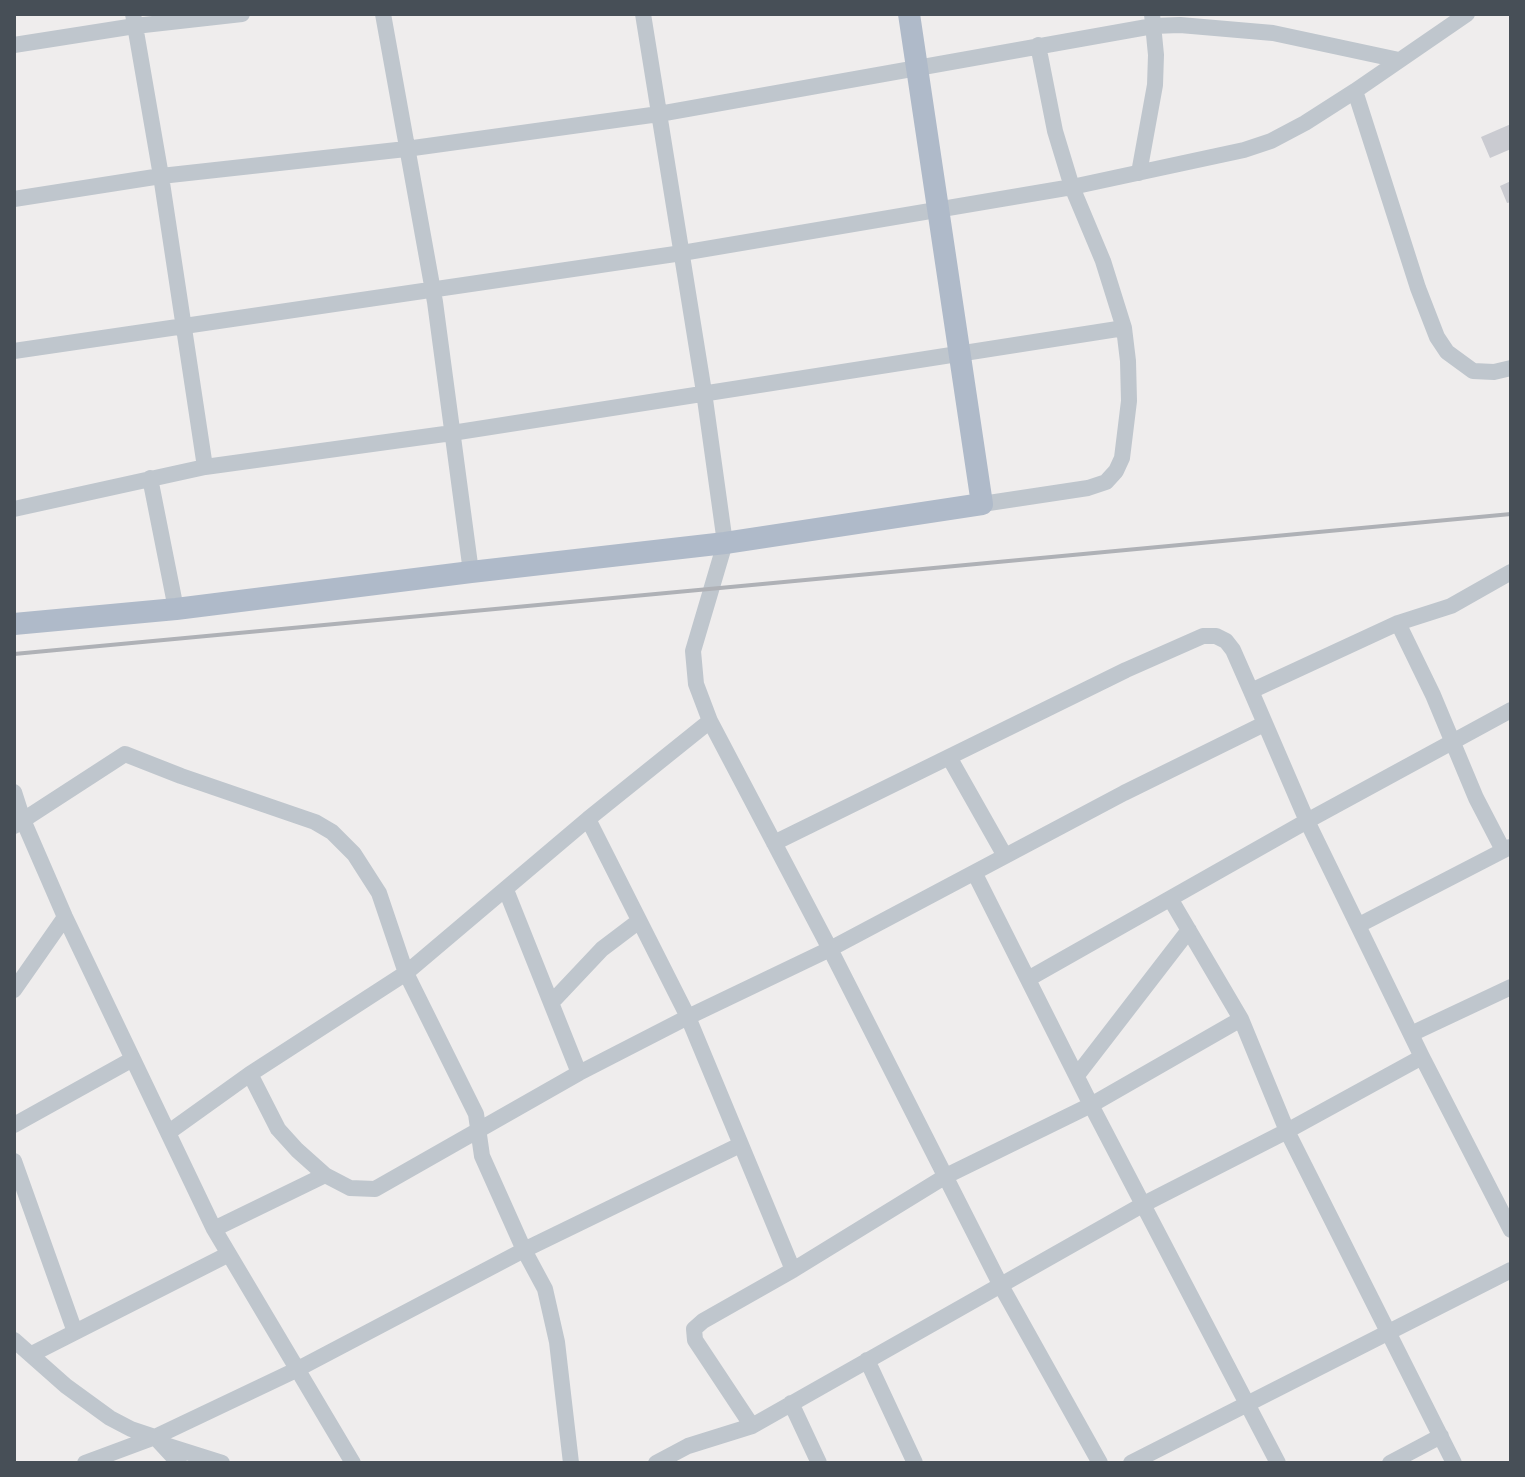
<!DOCTYPE html>
<html>
<head>
<meta charset="utf-8">
<style>
  body { margin:0 }
  #map { position:relative; width:1525px; height:1477px; overflow:hidden; background:#efeded; font-family:Manrope,sans-serif }
  canvas { display:block }
  .frame { position:absolute; inset:0; border:16px solid #474f57; pointer-events:none }
</style>
</head>
<body>
<div id="map">
<canvas width="1525" height="1477"></canvas>
<div class="frame"></div>
</div>
<script>
const ctx = document.querySelector('canvas').getContext('2d');
ctx.lineJoin = 'round';
function fillPath(path, color) { ctx.fillStyle = color; ctx.fill(path, 'evenodd'); }
const poly = rows => new Path2D(rows.map(r => 'M' + r).join(''));
function strokePath(path, color, width, dash) { ctx.strokeStyle = color; ctx.lineWidth = width; ctx.lineCap = dash ? 'butt' : 'round'; ctx.setLineDash(dash || []); ctx.stroke(path); }
const building = poly([
  [1511,124,1511,149,1490,158,1481,137],
  [1511,181,1511,202,1507,203,1500,186]
]);
const minor = poly([
  [133,14,161,176,205,467],
  [383,14,435,302,471,572],
  [643,14,704,392,725,543,693,651,696,684,710,721,830,949,1000,1284,1100,1463],
  [14,45,135,26,242,14],
  [1355,91,1418,288,1437,337,1447,352,1473,371,1494,372,1511,368],
  [1139,173,1155,85,1156,55,1152,14],
  [14,199,161,176,406,149,659,114,1153,26,1180,25,1273,33,1399,60],
  [14,351,682,253,1072,187,1055,131,1038,45],
  [150,478,176,609],
  [982,504,1088,488,1106,482,1116,471,1122,458,1129,401,1128,361,1124,328,1103,261,1072,187,1244,150,1271,141,1305,123,1355,91,1467,14],
  [14,509,205,467,452,433,1124,328],
  [1398,623,1433,695,1476,798,1503,850],
  [1251,691,1398,623,1451,606,1511,572],
  [949,757,1005,856],
  [14,792,23,820,65,917,214,1229,353,1463],
  [588,819,688,1017,793,1270],
  [14,826,125,754,181,776,315,822,332,832,354,854,379,893,406,973,476,1114,482,1156,524,1250,545,1289,557,1342,571,1463],
  [774,843,1126,670,1203,636,1216,636,1226,641,1233,650,1251,691,1307,821,1422,1057,1511,1230],
  [975,874,1091,1105,1278,1463],
  [506,890,579,1073],
  [1171,900,1241,1019,1287,1131,1454,1463],
  [1359,925,1510,847],
  [1028,979,1307,821,1511,710],
  [14,990,65,917],
  [552,1002,602,949,639,921],
  [1411,1034,1511,987],
  [250,1074,278,1129,297,1150,325,1175,350,1188,375,1189,579,1073,688,1017,830,949,1124,793,1264,724],
  [1078,1074,1189,930],
  [14,1125,131,1060],
  [169,1132,250,1074,406,973,588,819,710,721],
  [14,1161,75,1332],
  [214,1229,325,1175],
  [14,1340,66,1386,110,1418,131,1429,155,1437,179,1463],
  [32,1354,227,1255],
  [867,1360,915,1463],
  [791,1403,819,1463],
  [752,1426,695,1340,694,1329,703,1321,793,1270,946,1176,1091,1105,1241,1019],
  [165,1445,222,1463],
  [85,1463,155,1437,296,1370,524,1250,740,1145],
  [656,1463,688,1446,752,1426,1144,1204,1287,1131,1422,1057],
  [1131,1463,1511,1270],
  [1390,1463,1441,1436]
]);
const major = poly([
  [14,624,176,609,471,572,725,543,982,504,909,14]
]);
const rail = poly([
  [14,654,1511,514]
]);
fillPath(building, '#cacbd1');
strokePath(minor, '#bfc6cd', 16);
strokePath(major, '#afbac9', 22);
strokePath(rail, '#afb1b6', 4);
</script>
</body>
</html>
